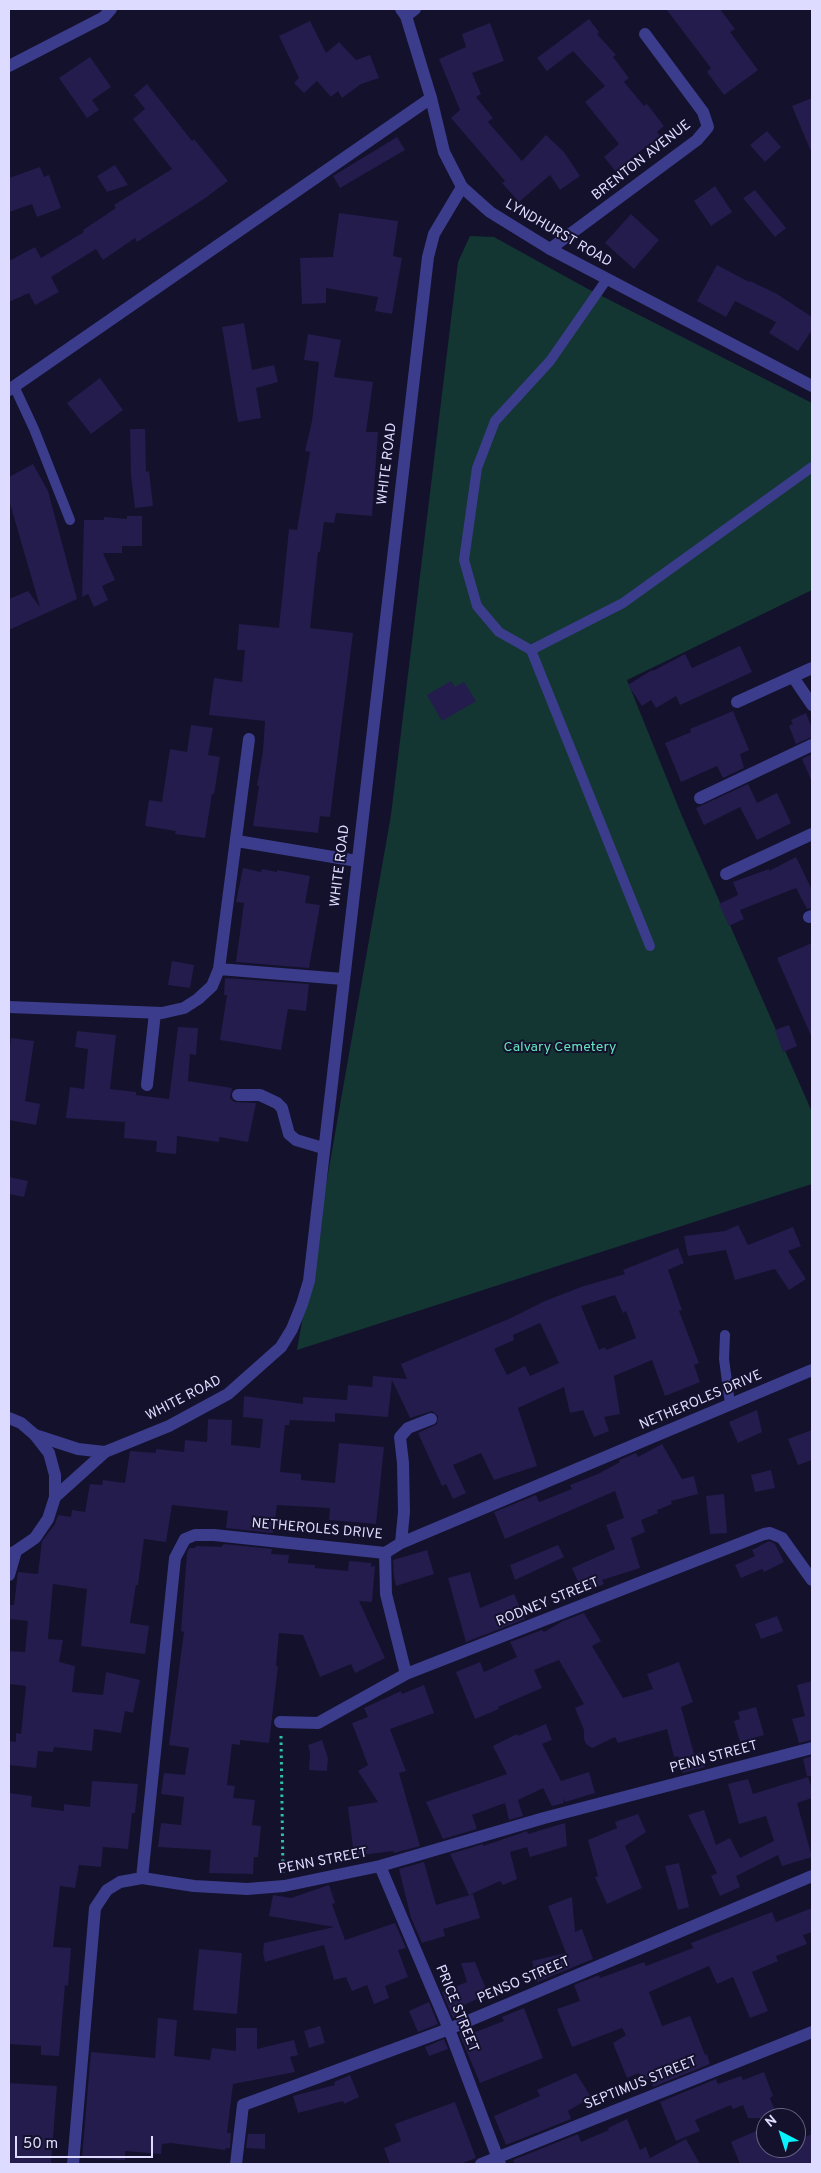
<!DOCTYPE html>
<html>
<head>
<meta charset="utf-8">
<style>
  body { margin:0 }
  #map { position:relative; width:821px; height:2173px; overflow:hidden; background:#14112c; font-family:Overpass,sans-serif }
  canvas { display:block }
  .frame { position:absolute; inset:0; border:10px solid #dddbff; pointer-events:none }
  .north { position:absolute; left:756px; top:2108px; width:50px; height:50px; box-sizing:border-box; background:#14112c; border:1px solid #646280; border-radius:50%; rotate:320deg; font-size:14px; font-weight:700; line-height:20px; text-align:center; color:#dddbff }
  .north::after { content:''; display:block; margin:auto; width:18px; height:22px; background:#07f4ff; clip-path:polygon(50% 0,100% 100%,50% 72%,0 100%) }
  .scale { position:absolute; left:15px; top:2136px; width:138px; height:22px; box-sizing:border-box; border:2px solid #dddbff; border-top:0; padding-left:6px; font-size:15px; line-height:18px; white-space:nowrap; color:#dddbff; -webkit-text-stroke:4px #14112c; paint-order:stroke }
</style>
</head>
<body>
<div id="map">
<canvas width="821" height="2173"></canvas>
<div class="frame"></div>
<div class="north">N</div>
<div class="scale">50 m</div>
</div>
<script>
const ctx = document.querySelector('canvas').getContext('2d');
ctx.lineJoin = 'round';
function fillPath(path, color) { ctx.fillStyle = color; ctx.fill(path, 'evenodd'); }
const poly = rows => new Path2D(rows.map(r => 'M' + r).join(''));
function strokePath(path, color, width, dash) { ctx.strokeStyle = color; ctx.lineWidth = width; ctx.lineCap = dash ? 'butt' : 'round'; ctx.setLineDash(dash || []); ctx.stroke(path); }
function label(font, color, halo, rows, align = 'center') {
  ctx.font = font + ' Overpass,sans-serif'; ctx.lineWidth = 4; ctx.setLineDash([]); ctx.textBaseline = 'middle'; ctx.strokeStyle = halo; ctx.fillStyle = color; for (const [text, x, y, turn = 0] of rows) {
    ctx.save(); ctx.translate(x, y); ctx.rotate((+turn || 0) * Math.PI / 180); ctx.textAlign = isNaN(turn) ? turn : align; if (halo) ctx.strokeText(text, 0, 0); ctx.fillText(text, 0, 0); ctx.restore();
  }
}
const green = poly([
  [470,236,494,237,588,289,812,403,812,590,627,680,682,816,812,1112,812,1184,297,1350,391,815,458,262]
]);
const building = poly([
  [666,9,720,9,735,29,730,32,758,70,724,95,707,72,711,68],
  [589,19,599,32,597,34,616,55,613,57,629,78,624,82,644,106,647,104,664,126,657,132,660,136,630,159,636,165,621,178,604,157,619,144,585,102,605,86,573,51,547,71,537,58],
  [310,21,326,53,339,42,356,60,370,55,379,78,361,84,342,98,338,91,331,97,317,81,304,93,294,83,299,78,279,36],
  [490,23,504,61,472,73,481,94,476,97,493,118,488,122,522,161,546,135,564,152,580,176,560,190,550,175,519,202,502,183,505,181,451,118,460,110,439,59,466,47,462,34],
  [90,57,111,87,92,100,99,110,87,118,59,78],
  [147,84,192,141,194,139,228,181,204,199,137,242,135,238,103,260,96,249,51,277,59,292,35,305,29,293,9,302,9,261,35,247,41,258,84,232,83,230,116,208,114,205,172,169,133,119,145,109,134,95],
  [812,98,812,154,792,106],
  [767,131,781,147,765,162,750,145],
  [397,137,405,150,340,188,333,176],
  [115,165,128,185,107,192,97,176],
  [40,167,44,177,49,175,61,208,37,217,32,204,9,212,9,178],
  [715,186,732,212,711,226,694,201],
  [755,190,786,228,775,237,743,198],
  [339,213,398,221,393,256,402,258,392,314,375,311,378,297,326,288,326,303,302,304,300,258,333,257],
  [631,214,659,240,634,269,605,243],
  [717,265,749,282,750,281,777,294,812,317,812,330,798,351,769,333,776,322,735,301,726,317,697,301],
  [244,323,252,370,274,365,278,382,256,388,261,418,238,422,222,327],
  [308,334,341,340,334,377,373,382,366,432,378,432,372,516,336,513,334,523,324,522,320,552,318,552,310,628,353,633,330,817,320,816,318,833,253,826,259,786,257,786,263,751,265,721,209,715,214,678,242,682,245,650,237,650,239,624,279,628,289,529,297,530,310,452,305,451,312,421,319,362,304,360],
  [100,378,123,410,91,434,67,403],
  [130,429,145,429,146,472,149,471,153,506,135,508,131,475],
  [33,464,48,491,77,599,9,630,9,599,28,591,40,607,9,500,9,477],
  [127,516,142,516,142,546,122,546,122,553,103,553,115,580,102,586,108,600,94,607,88,594,82,597,84,520,104,520,104,517,127,519],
  [740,646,752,672,680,705,676,696,656,708,651,700,642,706,628,685,652,670,653,671,685,654,692,668],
  [451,681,455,687,464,682,476,701,442,721,427,695],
  [733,711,749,750,740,754,744,768,723,778,717,766,681,782,665,743,691,732,690,729],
  [806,713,812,728,812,737,796,744,789,726,793,724,791,720],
  [191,725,213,728,208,755,220,757,214,794,212,794,205,838,175,834,176,831,145,826,149,800,162,802,170,749,187,752],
  [812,754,812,782,802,759],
  [748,784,757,803,777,793,791,823,757,840,740,807,704,825,696,808],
  [796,857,812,890,812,908,807,909,796,888,740,910,744,919,729,926,719,904,738,895,733,882,769,869,769,871],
  [243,868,261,872,262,869,277,872,277,870,310,876,305,903,320,905,309,968,236,962,244,903,236,902],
  [812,943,812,1038,777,958],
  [172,961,194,965,190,988,168,985],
  [225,978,309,984,306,1011,288,1009,281,1050,220,1040,227,995,224,995],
  [789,1025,797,1046,783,1052,775,1030],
  [178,1027,198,1028,196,1055,190,1054,188,1081,232,1088,230,1098,234,1102,256,1103,248,1142,219,1137,219,1142,177,1136,176,1154,156,1152,157,1141,124,1138,125,1122,66,1118,70,1087,84,1089,88,1049,75,1047,77,1031,116,1035,110,1089,136,1092,136,1095,169,1099],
  [11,1038,34,1041,25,1101,40,1104,36,1125,9,1120,9,1054],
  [9,1177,28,1181,24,1197,9,1194],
  [738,1225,748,1245,793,1227,801,1246,788,1251,806,1279,789,1290,775,1269,735,1280,726,1250,688,1256,684,1236,725,1231],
  [678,1248,684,1263,668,1270,682,1310,679,1311,699,1363,694,1365,700,1382,665,1396,652,1360,614,1376,620,1414,604,1417,609,1431,594,1437,583,1410,570,1413,564,1387,518,1408,537,1466,494,1480,481,1453,453,1465,466,1493,453,1499,446,1484,442,1486,418,1433,437,1424,438,1416,432,1411,410,1418,392,1380,388,1417,335,1413,335,1422,290,1420,289,1425,285,1425,280,1472,301,1474,301,1480,335,1483,339,1443,384,1447,376,1524,329,1520,330,1508,277,1505,273,1533,226,1528,228,1511,172,1505,166,1542,144,1539,138,1585,136,1585,130,1623,149,1626,145,1654,81,1646,87,1589,53,1584,48,1639,63,1640,59,1662,75,1666,72,1692,103,1695,106,1672,140,1680,133,1713,125,1711,121,1733,94,1729,92,1751,54,1747,53,1752,38,1751,36,1768,9,1765,9,1741,16,1742,16,1733,21,1734,26,1686,9,1684,9,1651,25,1652,28,1621,9,1619,9,1605,14,1605,18,1572,38,1574,42,1541,55,1524,58,1515,71,1517,72,1510,85,1512,90,1484,102,1485,103,1480,125,1483,130,1451,156,1453,156,1449,184,1452,185,1440,207,1442,208,1419,232,1420,231,1445,260,1448,263,1419,243,1417,244,1396,303,1404,303,1397,347,1400,348,1385,372,1387,373,1376,407,1379,401,1364,511,1318,545,1301,581,1287,625,1274,623,1270],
  [615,1295,623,1313,626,1311,636,1338,606,1350,605,1347,599,1350,581,1306],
  [540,1323,559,1363,530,1376,525,1366,507,1375,494,1349,514,1340,513,1335],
  [757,1410,762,1432,738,1443,729,1422],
  [812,1430,812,1460,798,1465,788,1439],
  [662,1444,682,1479,694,1476,698,1494,671,1501,672,1504,657,1510,658,1513,641,1520,645,1532,631,1538,640,1568,602,1580,604,1584,583,1593,572,1568,615,1549,606,1525,624,1518,615,1491,505,1539,494,1512,536,1495,539,1502,572,1489,570,1485,598,1474,620,1462,619,1460,636,1453,638,1457],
  [771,1470,775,1488,755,1492,751,1475],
  [724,1494,727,1533,710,1534,706,1496],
  [769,1541,775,1544,784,1562,764,1572,762,1569,741,1578,735,1565,755,1556,752,1550],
  [224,1544,272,1549,271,1554,289,1555,288,1563,315,1565,315,1568,348,1571,349,1561,371,1563,371,1567,375,1566,372,1602,359,1601,385,1658,355,1673,351,1664,320,1677,303,1635,279,1633,276,1666,278,1666,269,1743,240,1740,240,1745,232,1744,227,1785,235,1786,233,1798,255,1800,252,1825,261,1826,258,1857,254,1857,253,1874,209,1873,211,1850,158,1847,161,1823,181,1825,184,1797,161,1794,164,1773,185,1775,189,1748,169,1745,184,1632,181,1631,187,1554,189,1548,195,1548,196,1546,221,1547],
  [558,1545,564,1557,515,1580,510,1565],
  [427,1550,434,1574,396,1586,394,1577,393,1560],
  [470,1572,480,1608,514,1594,525,1619,466,1642,448,1578],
  [584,1613,601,1641,592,1646,623,1698,653,1689,647,1674,679,1662,693,1702,681,1707,694,1754,701,1752,705,1767,683,1773,678,1756,674,1757,667,1729,618,1743,615,1737,592,1748,586,1744,584,1739,584,1730,575,1708,584,1704,559,1660,534,1670,542,1688,498,1707,499,1709,475,1719,456,1672,480,1662,484,1672,517,1657,510,1642,542,1630,544,1632,563,1621],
  [777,1616,783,1631,761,1639,755,1624],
  [812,1681,812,1740,799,1743,792,1719,805,1716,797,1685],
  [424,1685,434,1713,390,1729,406,1771,399,1773,420,1846,394,1853,393,1851,354,1856,348,1807,378,1802,358,1771,368,1765,352,1723,368,1717,364,1708,401,1691,402,1694],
  [756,1707,764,1735,740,1742,734,1721,740,1719,738,1712],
  [546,1724,552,1740,542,1744,561,1781,589,1772,595,1793,565,1802,563,1798,564,1803,552,1806,543,1788,518,1800,523,1816,509,1820,505,1803,472,1815,477,1829,443,1839,426,1802,507,1774,493,1746,517,1734,518,1736],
  [322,1740,328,1758,327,1771,309,1770,310,1752,308,1745],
  [812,1756,812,1776,807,1776,803,1759],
  [808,1777,812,1789,812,1798,797,1803,812,1857,782,1866,778,1855,736,1876,740,1887,720,1896,711,1876,717,1873,688,1815,704,1810,716,1845,730,1838,740,1858,774,1841,766,1816,739,1824,728,1784,748,1779,753,1794],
  [92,1781,138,1784,135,1813,132,1813,128,1849,103,1847,101,1867,79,1865,75,1888,60,1886,53,1947,71,1948,68,1986,65,1985,59,2056,41,2055,41,2046,9,2044,9,1793,32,1796,31,1807,64,1811,64,1804,90,1807],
  [638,1814,646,1832,625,1846,642,1888,607,1904,595,1877,598,1876,588,1840,617,1828,615,1822],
  [565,1823,567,1846,530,1857,527,1847,510,1852,517,1879,503,1885,500,1881,469,1895,450,1854,483,1844,483,1846,527,1831,528,1834],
  [424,1862,436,1905,473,1894,480,1918,443,1929,445,1936,422,1943,411,1918,399,1869],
  [679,1863,689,1907,678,1910,665,1866],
  [329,1885,335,1903,332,1904,345,1940,395,1923,406,1948,398,1950,408,1977,385,1986,389,1998,374,2004,367,1985,352,1991,346,1977,334,1980,324,1945,265,1962,263,1952,264,1943,334,1927,269,1916,273,1895,291,1898],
  [572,1897,575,1932,582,1929,593,1959,537,1982,532,1961,566,1953,548,1906],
  [812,1908,812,1932,803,1935,807,1944,776,1956,778,1961,752,1972,768,2011,750,2018,733,1977,717,1984,709,1966,649,1992,662,2026,690,2016,705,2055,707,2054,710,2064,653,2087,650,2078,642,2081,639,2073,627,2078,613,2043,626,2035,622,2028,572,2047,557,2009,580,2001,574,1985,599,1975,600,1978,644,1962,646,1966,693,1948,691,1943,772,1912,776,1922],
  [199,1949,242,1953,237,2014,193,2010],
  [475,1962,488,1994,455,2009,458,2017,453,2018,442,1992,467,1982,461,1963],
  [429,2002,438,2024,418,2032,409,2011],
  [524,2008,543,2058,480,2083,459,2033,463,2032,465,2036,504,2021,502,2017],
  [158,2018,177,2020,174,2056,210,2060,212,2048,236,2051,236,2028,257,2028,257,2049,294,2040,298,2055,290,2057,295,2072,233,2084,227,2133,231,2133,230,2148,226,2148,225,2150,171,2143,162,2144,161,2154,125,2151,125,2160,82,2158,91,2052,155,2058],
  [320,2026,325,2043,309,2048,304,2031],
  [444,2039,448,2049,429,2056,425,2047],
  [764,2072,773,2096,770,2098,778,2118,748,2118,743,2105,733,2109,731,2105,695,2120,700,2131,676,2141,660,2102,716,2079,718,2084,741,2076,743,2080],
  [576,2073,591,2097,568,2111,571,2119,506,2145,494,2116,540,2096,537,2090],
  [350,2075,359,2097,344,2104,343,2101,298,2113,293,2096,335,2085,334,2082],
  [9,2083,57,2086,51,2164,9,2164],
  [455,2102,476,2158,460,2164,390,2164,384,2148,401,2141,395,2124],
  [627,2119,640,2150,646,2147,650,2158,686,2139,700,2164,515,2164,513,2160,578,2134,581,2142,609,2130,608,2128],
  [765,2127,766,2148,796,2148,796,2141,812,2134,812,2164,740,2164,731,2142],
  [248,2134,265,2134,265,2149,246,2148]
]);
const path = poly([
  [281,1736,283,1873]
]);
const service = poly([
  [607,279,550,361,495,421,477,468,464,560,477,606,499,632,531,650,650,946],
  [14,386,34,429,70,520],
  [531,650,623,603,812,467],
  [725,1335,724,1359,730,1404]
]);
const minor = poly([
  [406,16,415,9],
  [9,66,104,17,111,9],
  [550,249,697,140,708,127,703,112,645,34],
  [9,390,431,98],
  [793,677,812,705],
  [737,702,812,668],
  [700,798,812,745],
  [237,841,357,861],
  [726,874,812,834],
  [809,917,812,916],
  [219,969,343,979],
  [9,1007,162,1013,184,1008,198,999,212,986,219,969,249,739],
  [147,1085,155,1013],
  [238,1095,260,1095,277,1103,282,1108,289,1134,296,1140,323,1148],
  [35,1435,78,1449,105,1452],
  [55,1497,105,1452,169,1426,228,1394,281,1347,292,1329,302,1304,309,1281,428,257,434,234,462,187],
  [401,1543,404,1512,403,1463,400,1437,408,1428,431,1419],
  [385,1553,386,1594,406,1674],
  [280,1722,318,1723,406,1674,764,1534,770,1533,782,1538,812,1580],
  [380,1866,449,2029,500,2164],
  [142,1878,175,1558,185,1539,195,1535,214,1535,385,1553,401,1543,812,1370],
  [73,2164,95,1908,107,1890,120,1882,142,1878,194,1886,247,1889,284,1886,380,1866,544,1818,812,1748],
  [236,2164,243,2105,449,2029,812,1876],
  [481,2164,812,2032]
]);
const tertiary = poly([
  [401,9,406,16,431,98,444,152,462,187,490,212,550,249,812,386],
  [9,1418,21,1423,35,1435,49,1453,55,1475,55,1497,48,1519,35,1538,16,1551,9,1554],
  [9,1575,16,1551]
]);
const streetNames = [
  ["BRENTON AVENUE",642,161,-38],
  ["LYNDHURST ROAD",558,234,30],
  ["WHITE ROAD",388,464,-83],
  ["WHITE ROAD",341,866,-83],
  ["WHITE ROAD",184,1399,-27],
  ["NETHEROLES DRIVE",701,1401,-23],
  ["NETHEROLES DRIVE",317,1530,5],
  ["RODNEY STREET",548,1603,-22],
  ["PENN STREET",714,1758,-15],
  ["PENN STREET",323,1862,-11],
  ["PENSO STREET",524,1981,-23],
  ["PRICE STREET",456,2009,68],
  ["SEPTIMUS STREET",641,2084,-22]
];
const parkNames = [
  ["Calvary Cemetery",560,1048]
];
fillPath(green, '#133633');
fillPath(building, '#231c4d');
strokePath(path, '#2ec0af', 3, [2.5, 4]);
strokePath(service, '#3b3c8b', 10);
strokePath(minor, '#3b3c8b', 12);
strokePath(tertiary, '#3b3c8b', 12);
label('14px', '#dddbff', '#14112c', streetNames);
label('14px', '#63e3bc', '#14112c', parkNames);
</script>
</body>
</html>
